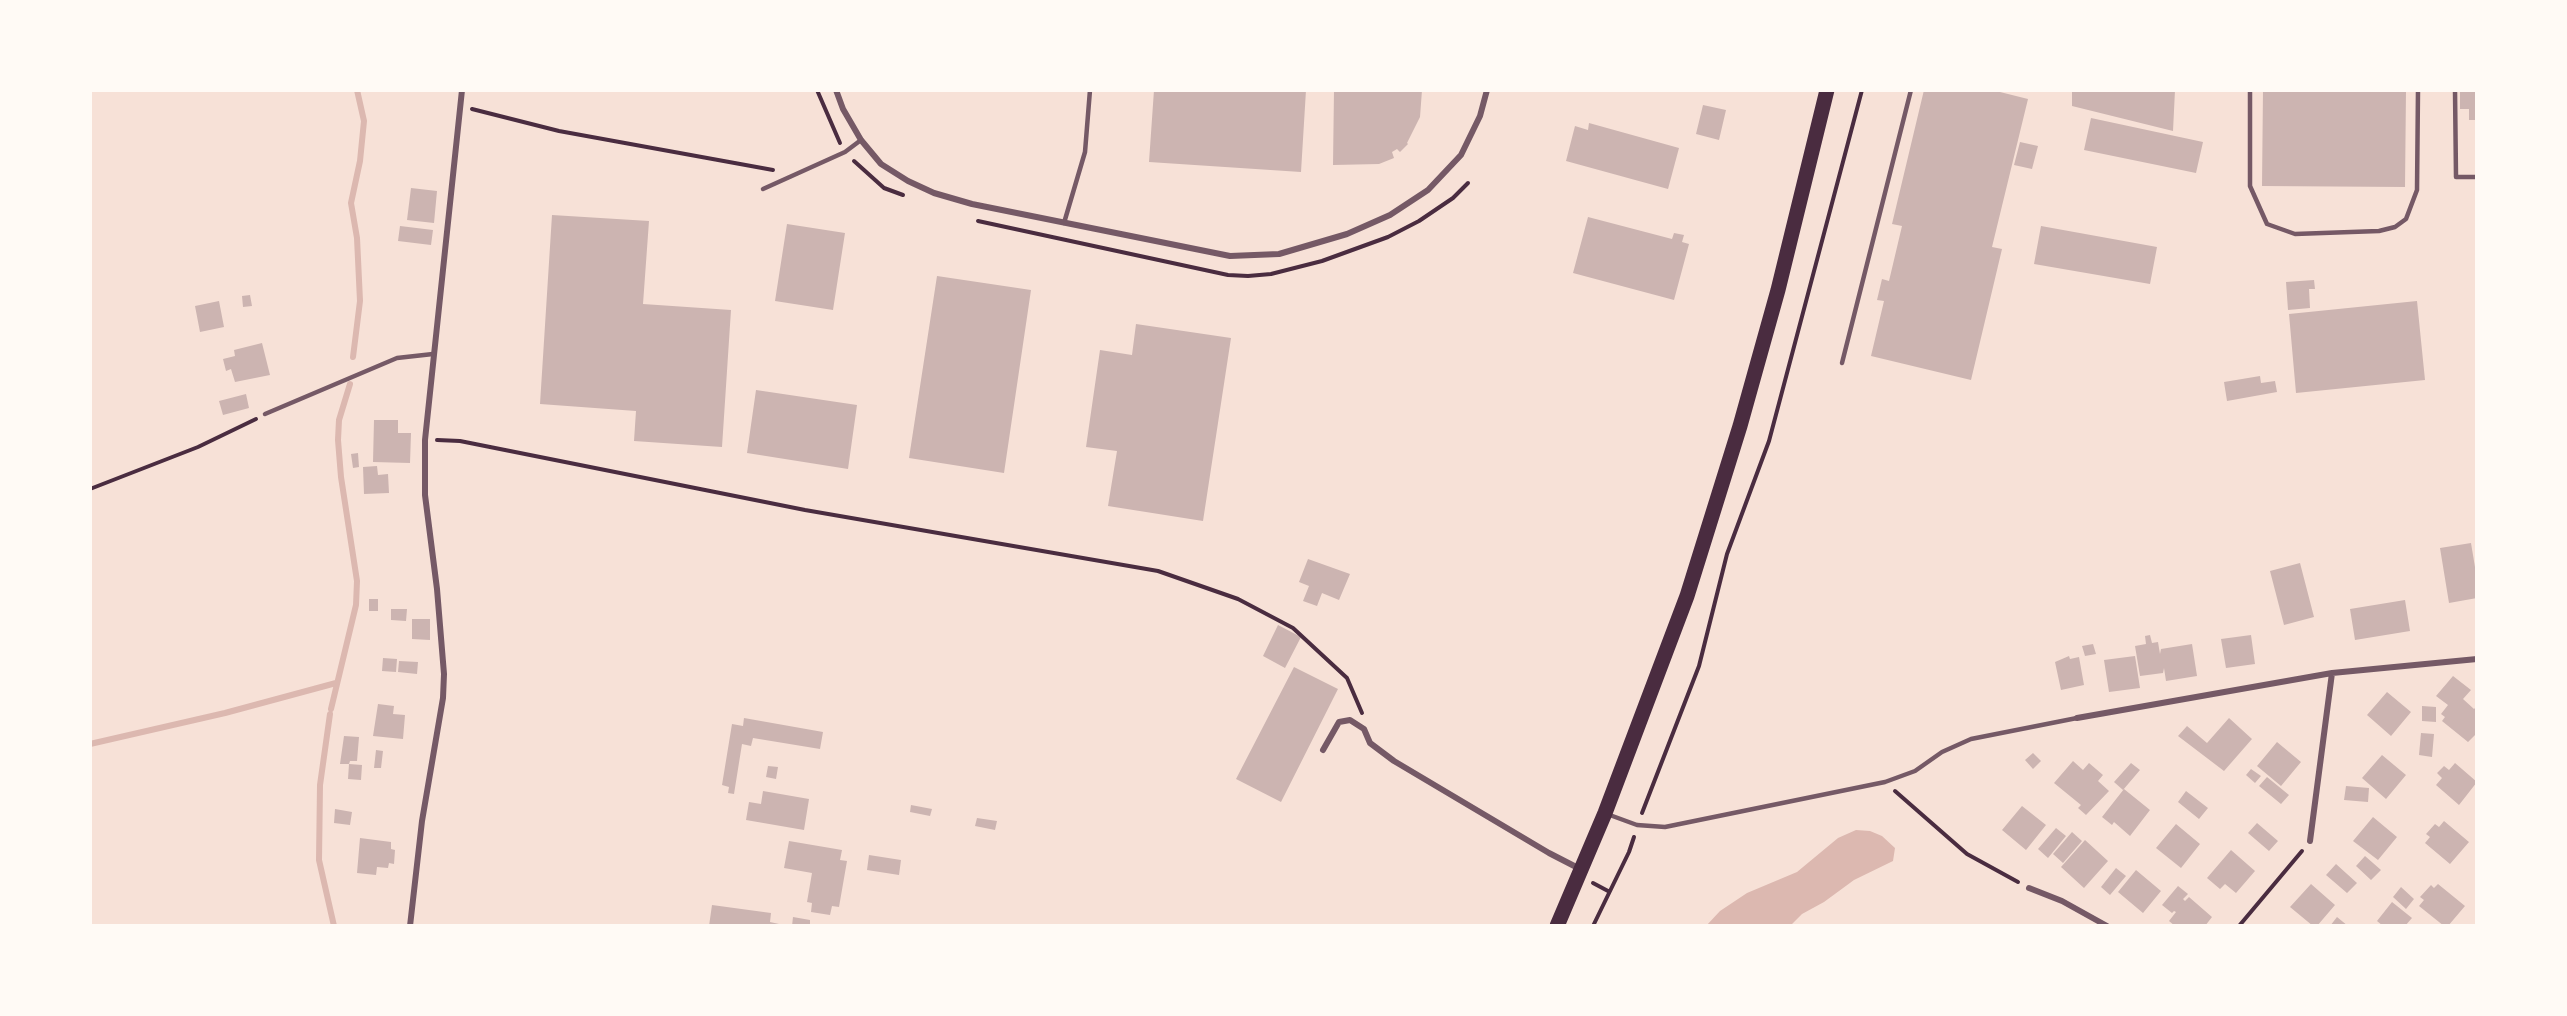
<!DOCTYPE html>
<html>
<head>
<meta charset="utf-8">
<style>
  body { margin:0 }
  #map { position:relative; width:2567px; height:1016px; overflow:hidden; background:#f7e1d7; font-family:Karla,sans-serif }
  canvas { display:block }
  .frame { position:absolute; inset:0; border:92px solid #fffaf5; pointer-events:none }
</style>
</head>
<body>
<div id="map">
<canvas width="2567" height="1016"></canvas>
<div class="frame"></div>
</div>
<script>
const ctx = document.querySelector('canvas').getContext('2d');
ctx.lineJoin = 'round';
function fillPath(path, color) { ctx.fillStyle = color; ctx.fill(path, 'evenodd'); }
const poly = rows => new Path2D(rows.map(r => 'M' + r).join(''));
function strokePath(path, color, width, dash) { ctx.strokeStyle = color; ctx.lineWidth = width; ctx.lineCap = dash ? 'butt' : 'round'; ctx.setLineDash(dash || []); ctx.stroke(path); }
const water = poly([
  [1856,830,1870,831,1882,836,1895,848,1893,861,1854,880,1824,902,1802,914,1790,926,1706,926,1720,911,1747,893,1797,872,1838,838]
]);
const stream = poly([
  [353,357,360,301,357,238,351,203,360,161,364,121,357,90],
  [331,709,356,605,357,581,341,477,338,440,339,420,350,384],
  [330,714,320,785,319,860,334,926],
  [90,744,225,713,336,683]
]);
const building = poly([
  [1154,90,1306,90,1301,172,1149,162],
  [1334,90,1422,90,1420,117,1407,143,1408,144,1400,152,1397,149,1392,152,1394,158,1379,164,1333,165],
  [1924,90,1992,90,2028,99,1992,247,2002,249,1971,380,1871,356,1884,301,1877,300,1882,279,1889,281,1902,226,1892,224],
  [2072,90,2175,90,2173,131,2072,106],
  [2263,90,2406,90,2405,187,2262,186],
  [2460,90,2477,90,2477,120,2469,120,2469,109,2460,109],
  [1703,105,1726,110,1719,140,1696,134],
  [2091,118,2203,142,2196,173,2084,150],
  [1589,123,1679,148,1668,189,1566,161,1575,126,1588,130],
  [2020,142,2038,146,2032,169,2014,165],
  [411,188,437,191,434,223,407,220],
  [552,215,649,221,643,304,731,310,722,447,634,441,636,411,540,404],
  [1588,217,1672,239,1674,233,1684,235,1682,242,1689,244,1674,300,1573,273],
  [787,224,845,233,833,310,775,301],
  [400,226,433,230,431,245,398,241],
  [2041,226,2157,247,2150,284,2034,264],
  [937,276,1031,290,1004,473,909,458],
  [2314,280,2315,289,2309,289,2310,308,2288,310,2286,282],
  [250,295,252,306,243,307,242,296],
  [219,301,224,327,200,332,195,306],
  [2417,301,2425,380,2296,393,2289,314],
  [1136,324,1231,338,1203,521,1108,506,1117,451,1086,447,1100,350,1132,355],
  [262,343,270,375,235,382,231,369,226,371,223,359,235,356,234,350],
  [2260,376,2261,383,2275,381,2277,392,2227,401,2224,382],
  [756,390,857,405,848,469,747,453],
  [246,394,249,408,223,415,219,401],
  [374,420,398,420,398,433,411,433,410,463,373,462],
  [358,453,359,467,353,468,351,454],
  [377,466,378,475,388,474,389,493,364,494,363,467],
  [2471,543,2477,579,2477,598,2449,603,2440,548],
  [1308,559,1350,574,1339,600,1322,593,1317,606,1303,601,1309,586,1299,582],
  [2300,563,2314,617,2284,625,2270,571],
  [369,599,378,599,378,611,369,611],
  [2405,600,2410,631,2355,640,2350,609],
  [391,609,407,609,406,621,391,620],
  [412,619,430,619,430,640,412,639],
  [1278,625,1301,637,1285,668,1263,656],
  [2150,635,2152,643,2158,642,2160,654,2161,649,2192,644,2197,676,2166,681,2164,668,2163,673,2140,676,2135,646,2146,644,2145,636],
  [2251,635,2255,664,2226,668,2221,639],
  [2093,644,2096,654,2085,656,2082,646],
  [2069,656,2070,659,2079,657,2084,685,2061,690,2055,662],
  [2135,656,2140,688,2109,692,2104,660],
  [383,658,397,659,396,672,382,671],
  [399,661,418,662,417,674,398,672],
  [1294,667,1338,689,1281,802,1236,779],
  [2453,676,2471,690,2463,699,2474,709,2477,706,2477,733,2468,742,2442,721,2445,717,2441,714,2448,705,2436,696],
  [2387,692,2411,712,2391,736,2367,715],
  [378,704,394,706,393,714,405,715,403,739,373,736],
  [2422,706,2436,707,2436,722,2422,721],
  [744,718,823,732,820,749,753,738,751,746,742,744,734,794,728,793,729,787,722,785,732,724,743,726],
  [2229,718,2252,739,2224,771,2178,736,2187,726,2207,743],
  [2421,733,2434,734,2432,757,2419,755],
  [344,736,359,737,357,761,350,761,349,764,340,764],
  [2277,742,2301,762,2281,786,2257,766],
  [376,750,383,751,381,768,374,768],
  [2033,753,2041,761,2033,769,2025,760],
  [2382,755,2406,775,2386,799,2362,778],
  [2073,761,2083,770,2089,763,2103,775,2098,781,2109,791,2086,815,2078,808,2081,805,2054,783],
  [2131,763,2140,770,2123,790,2114,782],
  [2455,763,2477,782,2459,805,2436,785,2442,778,2437,773,2444,766,2449,770],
  [349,764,362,765,361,780,348,779],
  [768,766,778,767,776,779,766,777],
  [2251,769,2261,776,2255,783,2246,775],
  [2267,777,2289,795,2281,804,2259,786],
  [2346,786,2369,788,2368,802,2344,800],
  [2124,789,2150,810,2130,836,2114,822,2112,825,2102,817],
  [763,791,809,799,804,830,746,820,749,802,761,804],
  [2186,791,2208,808,2199,819,2178,802],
  [911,805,932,809,930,816,910,812],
  [2022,806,2046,825,2026,850,2002,830],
  [335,809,352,812,350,825,334,823],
  [2373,817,2397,837,2378,860,2353,841],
  [977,818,997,821,995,830,975,826],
  [2444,821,2469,842,2450,864,2425,843,2430,837,2426,834,2435,824,2439,827],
  [2257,823,2278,841,2269,851,2248,833],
  [2176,824,2200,844,2181,868,2156,848],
  [2056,828,2066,836,2048,858,2038,849],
  [2072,832,2082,841,2063,863,2053,854],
  [360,838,391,842,391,849,395,850,394,864,389,863,388,868,377,867,376,875,357,873],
  [2085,840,2108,861,2084,888,2061,867],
  [789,841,842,850,840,860,847,861,839,907,832,906,830,915,811,912,812,903,807,902,812,873,784,868],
  [2231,850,2255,871,2236,893,2225,884,2220,889,2207,878],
  [869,855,901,860,899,875,867,870],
  [2365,856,2381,870,2371,880,2356,866],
  [2336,864,2357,883,2347,893,2326,875],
  [2116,868,2126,876,2110,895,2101,887],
  [2136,870,2161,891,2143,913,2118,892],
  [2311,884,2335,905,2317,926,2313,926,2290,907],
  [2438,884,2465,906,2448,926,2444,926,2419,906,2424,900,2420,897,2431,885,2434,888],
  [2178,886,2188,894,2183,899,2185,901,2189,897,2212,917,2205,926,2175,926,2169,921,2176,912,2174,911,2172,913,2162,905],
  [2401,887,2414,899,2406,909,2393,897],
  [2392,902,2412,918,2405,926,2383,926,2377,921],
  [712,905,771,913,770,922,779,924,779,926,709,926],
  [793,917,810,920,810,924,815,926,792,926],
  [2337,917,2348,926,2330,926]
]);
const path = poly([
  [817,90,840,143],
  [472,109,559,131,773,170],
  [854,161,884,188,903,195],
  [978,221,1228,275,1248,276,1271,274,1322,261,1388,237,1419,221,1453,198,1468,183],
  [437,440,460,441,805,510,1158,571,1238,599,1293,628,1347,678,1362,713],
  [90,489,198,447,256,419],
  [1895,791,1967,854,2018,882],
  [1642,813,1699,666,1727,554,1769,441,1862,90],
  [1593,883,1608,891],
  [1593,926,1629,852,1634,837],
  [2239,926,2302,851]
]);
const service = poly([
  [2250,90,2250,186,2267,224,2295,234,2379,231,2395,227,2406,219,2417,190,2418,90],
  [2455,90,2456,177,2477,177],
  [763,189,845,152,861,140],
  [1064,223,1085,152,1090,90],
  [1842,363,1911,90],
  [265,414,397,358,433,354],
  [1607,814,1637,825,1665,827,1885,782,1915,771,1942,752,1971,739,2077,718]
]);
const minor = poly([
  [836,90,843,109,861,140,881,164,908,181,934,193,972,204,1230,256,1279,254,1347,234,1390,215,1428,190,1461,155,1480,116,1487,90],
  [2077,718,2332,673,2477,659],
  [1323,750,1339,722,1350,720,1364,729,1370,743,1394,761,1549,853,1582,870],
  [2310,841,2332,673],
  [2029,888,2062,901,2107,926],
  [410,926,422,821,443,698,444,674,437,589,425,495,425,440,462,90]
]);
const trunk = poly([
  [1557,926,1605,813,1687,596,1740,426,1778,290,1827,90]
]);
fillPath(water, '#dcb8b0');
strokePath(stream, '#dcb8b0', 6);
fillPath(building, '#ccb4b1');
strokePath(path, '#4a2c40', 4);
strokePath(service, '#755966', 4.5);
strokePath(minor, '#755966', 6);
strokePath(trunk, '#4a2c40', 15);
</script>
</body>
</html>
